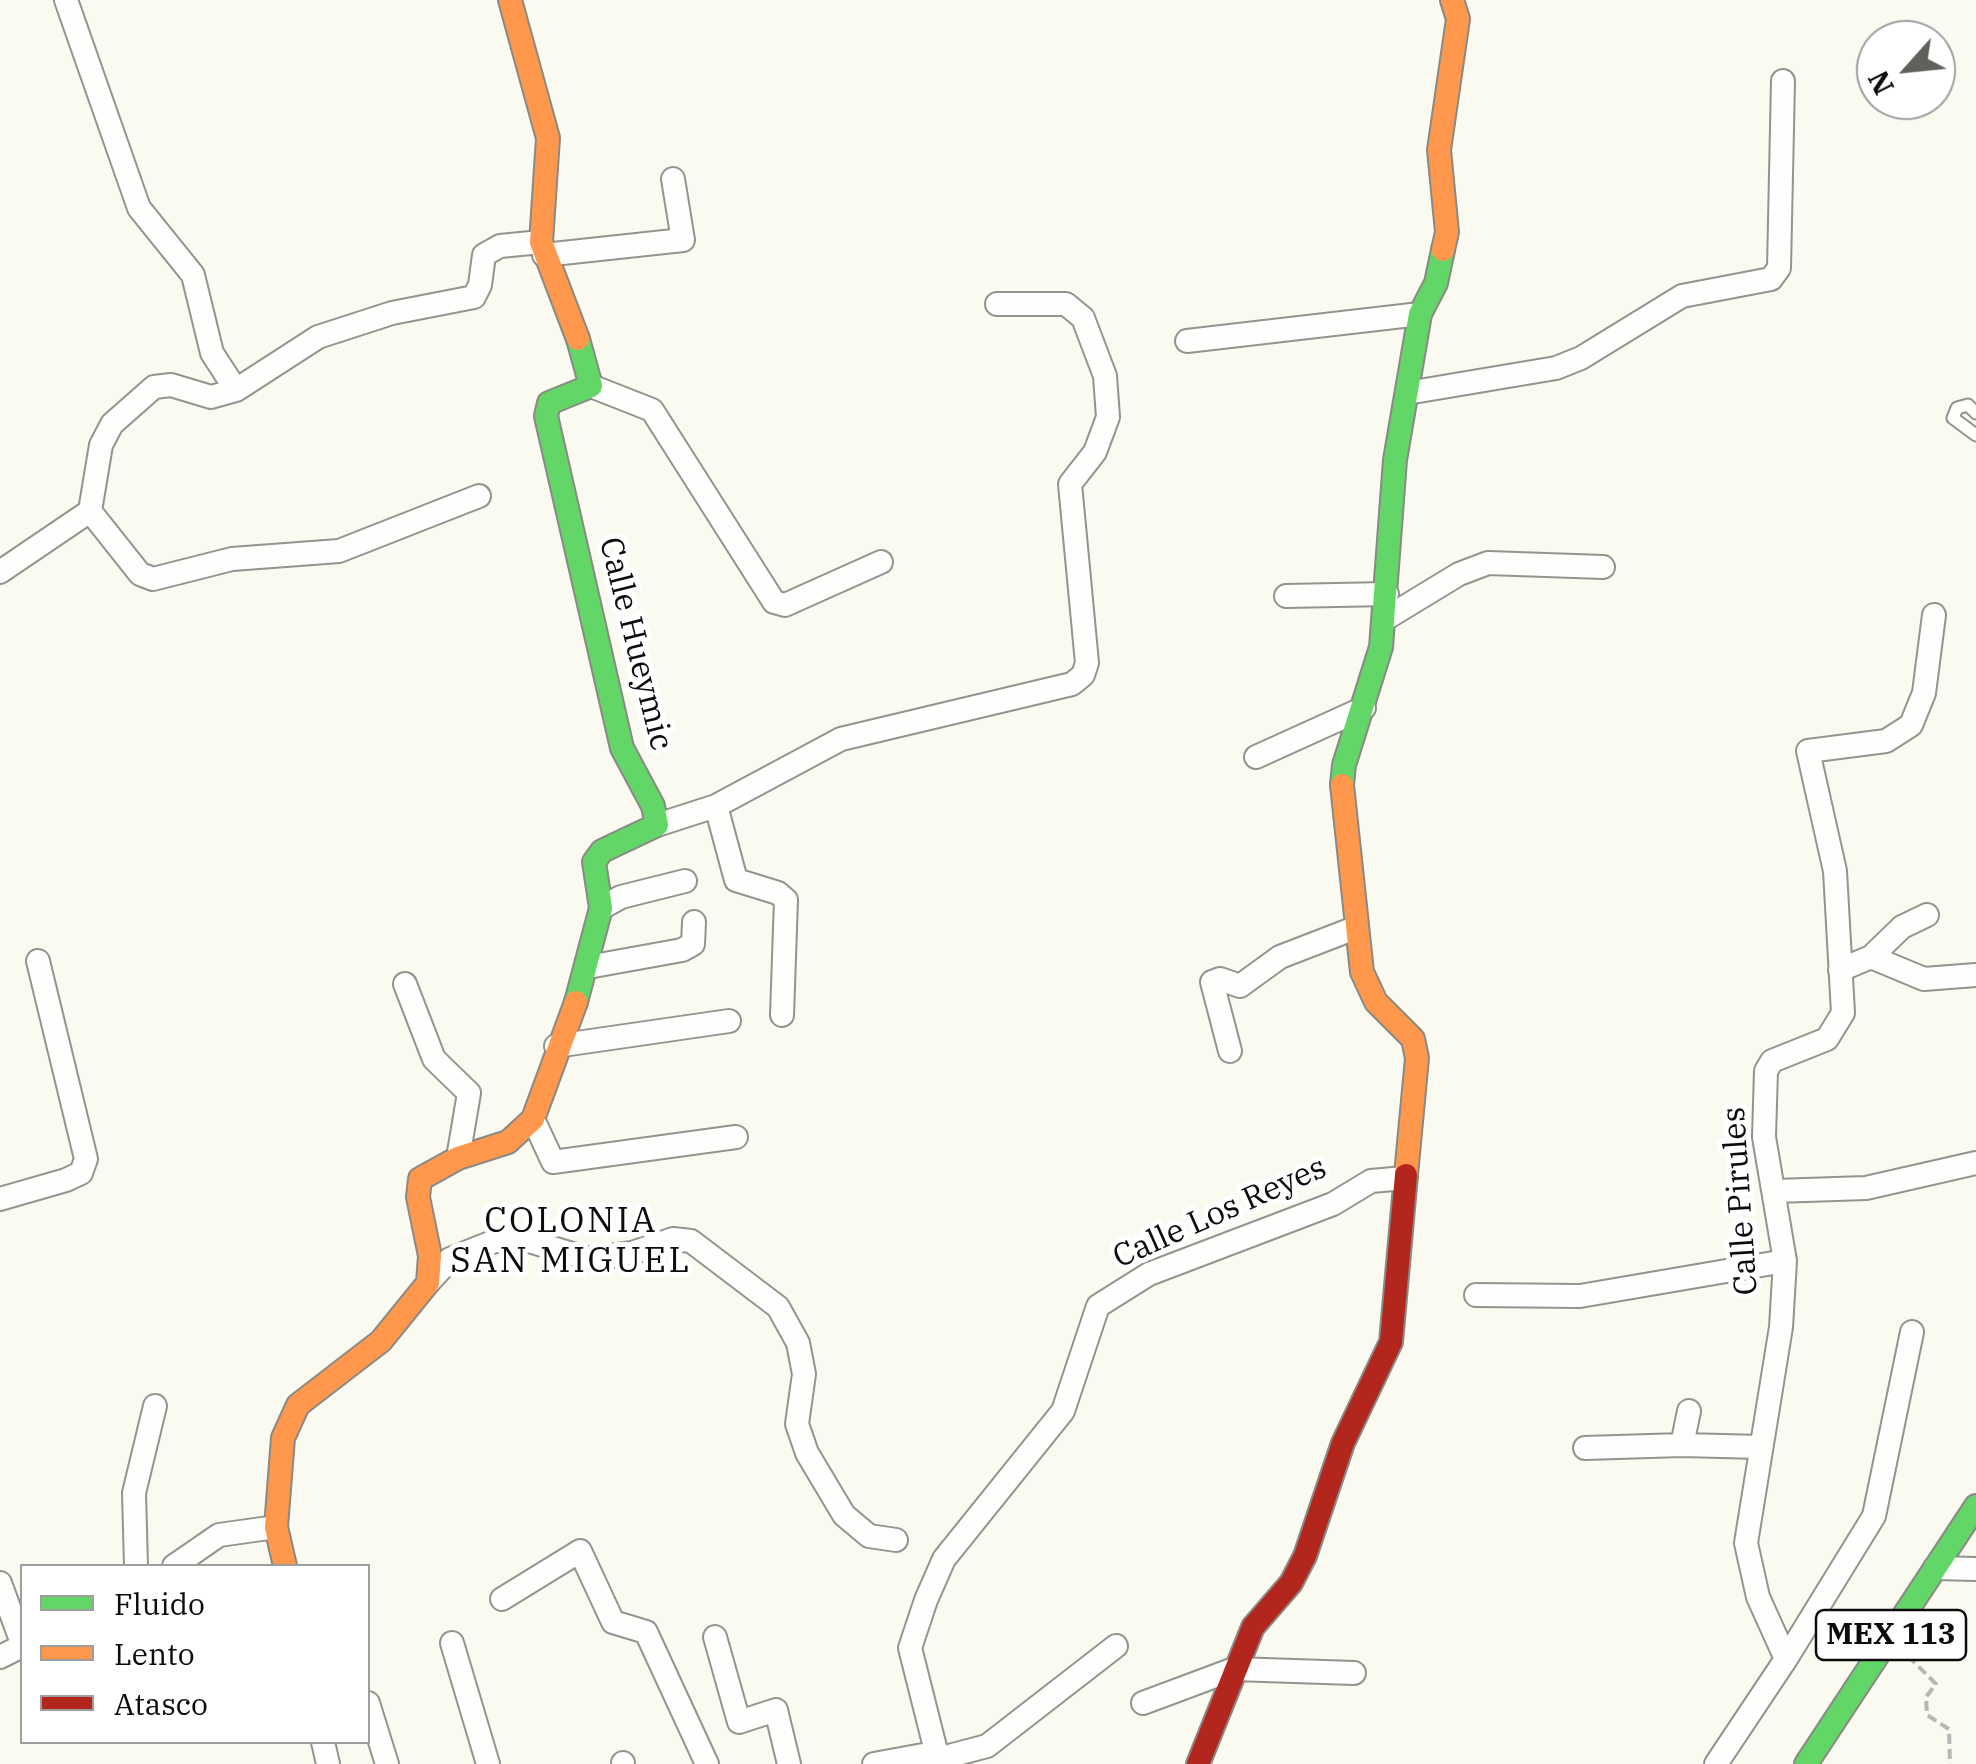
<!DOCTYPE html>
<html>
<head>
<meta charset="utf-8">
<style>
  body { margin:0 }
  #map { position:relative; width:1976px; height:1764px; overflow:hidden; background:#fafaf0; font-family:"IBM Plex Serif",serif }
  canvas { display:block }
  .legend { position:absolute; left:20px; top:1564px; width:350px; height:180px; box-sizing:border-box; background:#fff; border:2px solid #9e9e9e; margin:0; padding:12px 18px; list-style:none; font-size:30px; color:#0c0c0c }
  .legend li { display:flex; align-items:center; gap:20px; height:50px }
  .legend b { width:50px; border:2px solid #9e9e9e }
  .north { position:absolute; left:1856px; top:20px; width:100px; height:100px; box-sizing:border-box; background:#fff; border:2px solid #9e9e9e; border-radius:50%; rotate:243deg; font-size:28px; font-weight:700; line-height:40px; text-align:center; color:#0c0c0c }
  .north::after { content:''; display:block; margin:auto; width:35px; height:45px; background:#5f5f5c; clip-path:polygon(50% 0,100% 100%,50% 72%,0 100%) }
</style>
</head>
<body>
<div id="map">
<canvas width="1976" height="1764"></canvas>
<ul class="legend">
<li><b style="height:12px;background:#63d668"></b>Fluido</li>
<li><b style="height:12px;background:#ff974d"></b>Lento</li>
<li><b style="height:12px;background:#b3261e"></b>Atasco</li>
</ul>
<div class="north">N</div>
</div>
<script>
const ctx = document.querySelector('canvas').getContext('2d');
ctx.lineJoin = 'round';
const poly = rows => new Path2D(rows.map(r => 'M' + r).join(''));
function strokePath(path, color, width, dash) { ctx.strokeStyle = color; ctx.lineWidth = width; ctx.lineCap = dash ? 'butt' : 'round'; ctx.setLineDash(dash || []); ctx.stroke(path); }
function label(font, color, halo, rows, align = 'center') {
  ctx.font = font + ' "IBM Plex Serif",serif'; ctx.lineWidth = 10; ctx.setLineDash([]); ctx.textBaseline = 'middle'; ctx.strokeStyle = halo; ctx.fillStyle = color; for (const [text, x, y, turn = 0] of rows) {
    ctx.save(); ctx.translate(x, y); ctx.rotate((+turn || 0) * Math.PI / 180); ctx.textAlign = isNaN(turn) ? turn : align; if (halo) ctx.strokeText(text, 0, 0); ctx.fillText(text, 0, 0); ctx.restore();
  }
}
const path = poly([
  [1908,1656,1936,1684,1926,1697,1927,1715,1949,1729,1950,1764]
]);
const lane = poly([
  [1976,413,1968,405,1957,408,1953,418,1976,435]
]);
const street = poly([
  [66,0,139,208,193,275,212,353,236,390],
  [544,255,683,240,673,179],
  [1187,341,1420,314],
  [591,386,652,410,774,602,785,605,881,562],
  [1407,393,1556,368,1581,358,1682,296,1771,279,1779,268,1783,81],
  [90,511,140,574,153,579,232,559,339,551,479,496],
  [0,572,90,511,101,445,112,424,154,387,171,385,211,397,236,390,318,337,392,313,474,297,480,285,484,255,500,246,541,242],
  [1286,596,1387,594],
  [1385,619,1459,574,1488,563,1603,567],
  [1256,757,1364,708],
  [716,806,736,880,778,893,786,900,782,1015],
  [657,825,716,806,841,739,1072,684,1083,675,1087,663,1070,484,1095,452,1108,417,1105,376,1083,318,1066,304,997,304],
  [601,908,621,897,685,881],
  [1871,957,1902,927,1927,915],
  [588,967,682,950,693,944,694,922],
  [1840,970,1871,957,1924,979,1976,975],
  [405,984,434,1059,469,1093,458,1158],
  [556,1046,729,1021],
  [1230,1051,1212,982,1220,979,1240,986,1280,957,1355,928],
  [533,1119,553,1162,736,1137],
  [1775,1191,1866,1188,1976,1163],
  [0,1199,66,1180,81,1173,86,1159,38,961],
  [428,1283,450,1259,495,1241,529,1241,589,1259,632,1253,673,1239,691,1241,778,1307,798,1343,804,1374,797,1424,807,1453,844,1515,869,1536,896,1540],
  [1476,1295,1580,1296,1785,1261],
  [1689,1411,1682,1445,1761,1447],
  [1585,1448,1682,1445],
  [136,1566,134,1493,155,1406],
  [174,1566,219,1535,276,1527],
  [1935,1568,1976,1569],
  [0,1583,22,1643],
  [502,1599,580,1551,613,1622,646,1632,707,1764],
  [715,1637,739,1722,776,1710,789,1764],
  [452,1643,488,1764],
  [0,1657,22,1646],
  [1786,1659,1874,1516,1912,1332],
  [368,1703,387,1764],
  [1143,1703,1234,1669,1354,1673],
  [323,1742,328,1764],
  [623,1763,623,1764],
  [874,1764,923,1755,938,1759,910,1648,926,1600,944,1559,1063,1411,1098,1306,1149,1274,1333,1204,1371,1181,1405,1178],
  [940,1764,938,1759,987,1746,1116,1646],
  [1716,1764,1786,1659,1758,1597,1746,1543,1781,1327,1785,1261,1764,1137,1766,1071,1772,1061,1827,1039,1843,1013,1835,871,1808,751,1886,741,1911,725,1924,693,1934,615]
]);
const fast = poly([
  [1342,785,1344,765,1381,647,1395,460,1420,314,1436,283,1443,250],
  [576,1002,601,908,594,862,602,851,657,825,653,806,622,748,546,416,549,403,591,386,578,339],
  [1806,1764,1976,1506]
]);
const slow = poly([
  [510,0,548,138,541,242,578,339],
  [1443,250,1447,232,1439,150,1458,19,1452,0],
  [1342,785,1362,972,1376,1002,1413,1039,1417,1058,1406,1175],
  [285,1566,276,1527,283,1438,298,1405,381,1341,428,1283,430,1256,418,1197,420,1179,458,1158,508,1142,533,1119,576,1002]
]);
const jam = poly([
  [1198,1764,1253,1627,1291,1583,1305,1556,1343,1443,1391,1342,1406,1175]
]);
const shields = [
  [1891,1635,150]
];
const shieldNames = [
  ["MEX 113",1891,1635]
];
const streetNames = [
  ["Calle Hueymic",635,644,76],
  ["Calle Pirules",1741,1201,-94],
  ["Calle Los Reyes",1220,1213,-24]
];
const neighbourhoodNames = [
  ["COLONIA",571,1222],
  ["SAN MIGUEL",571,1262]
];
strokePath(lane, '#93938f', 15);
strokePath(street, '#93938f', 26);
strokePath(fast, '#8a8a85', 26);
strokePath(slow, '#8a8a85', 26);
strokePath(jam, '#8a8a85', 26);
strokePath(path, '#b7b7b5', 4, [10, 5]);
strokePath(lane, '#fefefd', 11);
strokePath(street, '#fefefd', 22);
strokePath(fast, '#63d668', 22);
strokePath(slow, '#ff974d', 22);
strokePath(jam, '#b3261e', 22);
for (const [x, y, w] of shields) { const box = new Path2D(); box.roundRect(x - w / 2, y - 25, w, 50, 8); ctx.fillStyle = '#fff'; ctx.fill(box); strokePath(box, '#0c0c0c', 2.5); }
label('bold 30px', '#0c0c0c', null, shieldNames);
label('32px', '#0c0c0c', '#fff', streetNames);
ctx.letterSpacing = '2.5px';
label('35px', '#0c0c0c', '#fff', neighbourhoodNames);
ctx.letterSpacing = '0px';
</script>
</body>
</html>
